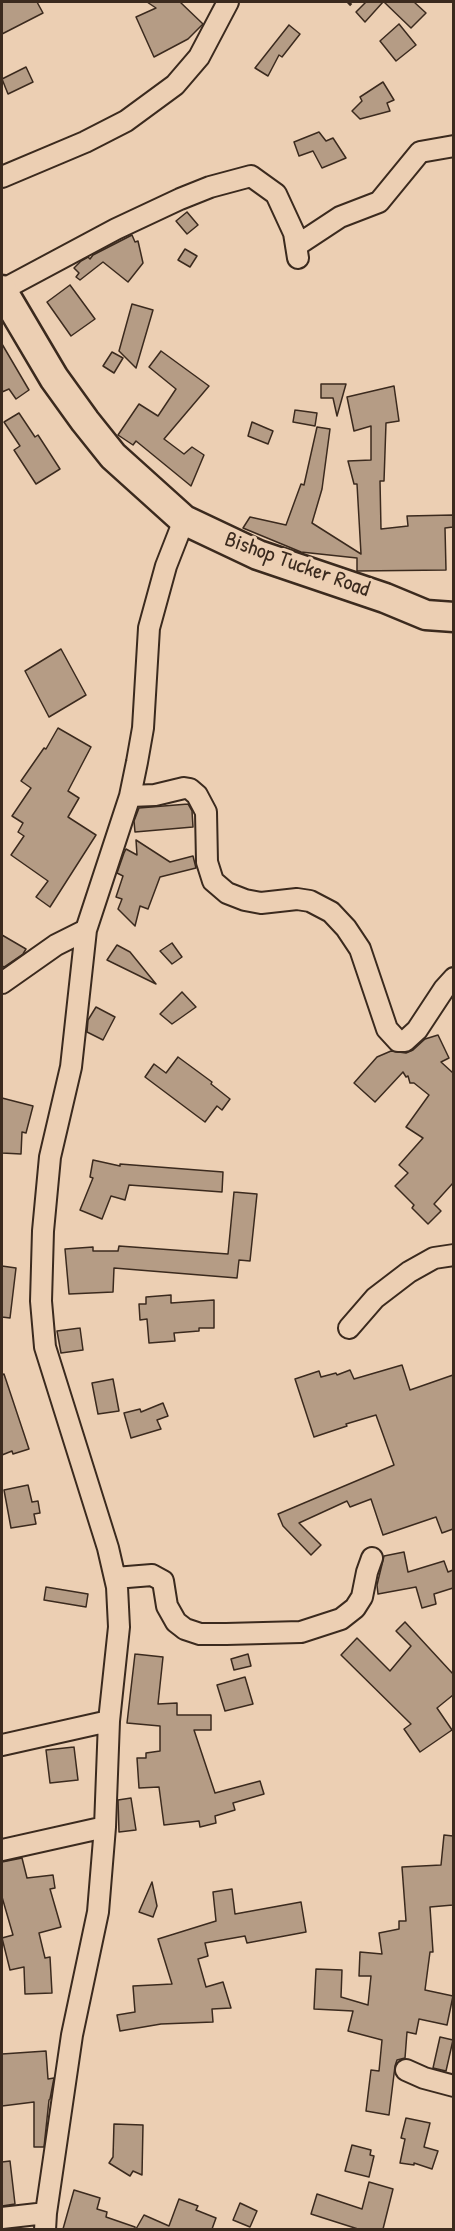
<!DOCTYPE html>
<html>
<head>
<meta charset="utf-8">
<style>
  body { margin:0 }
  #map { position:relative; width:455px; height:2231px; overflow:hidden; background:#eccfb3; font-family:"Patrick Hand",sans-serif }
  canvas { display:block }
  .frame { position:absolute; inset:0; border:3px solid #3b2a1e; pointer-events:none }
</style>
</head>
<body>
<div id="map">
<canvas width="455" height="2231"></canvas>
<div class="frame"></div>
</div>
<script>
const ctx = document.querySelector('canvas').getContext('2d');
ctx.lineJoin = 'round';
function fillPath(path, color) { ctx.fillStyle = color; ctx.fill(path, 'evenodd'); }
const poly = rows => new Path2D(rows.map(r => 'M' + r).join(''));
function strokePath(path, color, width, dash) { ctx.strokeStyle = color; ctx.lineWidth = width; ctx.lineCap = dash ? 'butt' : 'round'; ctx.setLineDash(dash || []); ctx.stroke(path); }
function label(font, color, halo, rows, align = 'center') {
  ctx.font = font + ' "Patrick Hand",sans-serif'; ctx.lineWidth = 6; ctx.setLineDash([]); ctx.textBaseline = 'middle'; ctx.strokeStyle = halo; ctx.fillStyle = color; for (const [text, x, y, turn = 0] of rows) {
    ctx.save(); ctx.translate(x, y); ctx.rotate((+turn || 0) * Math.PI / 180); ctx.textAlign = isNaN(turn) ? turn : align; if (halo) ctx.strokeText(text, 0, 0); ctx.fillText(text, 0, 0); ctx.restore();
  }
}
const building = poly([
  [2,2,37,2,43,13,2,34,2,2],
  [147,2,180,2,203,24,188,39,154,57,136,17,156,8,147,2],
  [366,2,383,2,365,22,356,12,366,2],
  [384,2,414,2,426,13,411,28,384,2],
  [399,24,416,45,396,61,380,41,399,24],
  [289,25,300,34,282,57,279,55,268,76,255,68,289,25],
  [26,67,33,82,8,94,2,79,26,67],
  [383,82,394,100,387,103,390,111,360,119,352,111,362,101,360,97,383,82],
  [319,132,326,141,333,138,346,158,322,168,313,151,299,156,294,142,319,132],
  [187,212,198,225,187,234,176,221,187,212],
  [132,235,135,242,138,241,143,263,128,282,103,262,80,280,76,277,79,273,74,268,81,261,88,257,90,259,93,255,132,235],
  [185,249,197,256,190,267,178,260,185,249],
  [70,285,95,319,71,336,47,302,70,285],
  [132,304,153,310,136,368,119,351,132,304],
  [2,344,29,390,16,399,9,389,2,392,2,344],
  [161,351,209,386,164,439,184,454,192,447,204,455,191,486,136,441,133,445,118,435,139,404,158,416,176,389,149,367,161,351],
  [112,352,123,358,114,373,103,366,112,352],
  [321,384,346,384,337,416,333,398,321,398,321,384],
  [394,386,399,421,386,423,384,481,380,481,381,529,408,526,407,516,453,515,453,527,445,528,446,570,357,571,357,558,301,552,243,528,250,517,286,525,301,484,304,485,317,427,330,429,322,489,312,523,361,554,357,484,354,484,348,461,371,460,371,426,354,431,347,397,394,386],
  [295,410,317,413,315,426,293,422,295,410],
  [19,413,35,437,38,435,60,469,36,484,14,450,20,446,4,422,19,413],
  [252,422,273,431,268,444,248,436,252,422],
  [61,649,86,695,49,717,25,671,61,649],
  [58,728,91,747,68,791,79,798,68,817,96,835,50,907,36,897,48,881,11,855,24,836,18,832,23,823,12,816,31,788,21,781,44,748,46,749,58,728],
  [188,804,192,811,193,827,135,832,134,821,139,808,188,804],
  [136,840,170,862,193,856,196,868,160,877,148,909,140,906,135,926,118,909,122,899,116,897,123,876,117,873,124,853,126,849,137,855,136,840],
  [2,935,26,949,23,954,4,967,2,966,2,935],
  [172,943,182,957,172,964,160,951,172,943],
  [117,945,130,952,156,984,107,960,117,945],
  [182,992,196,1007,172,1024,160,1014,182,992],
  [96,1007,115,1017,103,1040,87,1032,88,1020,96,1007],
  [438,1035,449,1058,441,1062,453,1073,453,1183,434,1204,441,1211,428,1224,412,1208,414,1205,395,1186,408,1173,399,1165,423,1138,406,1127,429,1095,414,1083,410,1083,408,1076,406,1077,403,1072,375,1102,354,1083,377,1057,391,1051,406,1053,413,1050,425,1039,438,1035],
  [178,1057,212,1082,211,1084,230,1099,222,1110,217,1106,205,1122,145,1077,154,1064,166,1073,178,1057],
  [2,1098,33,1106,26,1133,22,1132,21,1154,2,1153,2,1098],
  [93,1160,120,1166,120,1164,223,1172,222,1192,129,1185,125,1200,111,1196,102,1219,80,1210,93,1178,90,1177,93,1160],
  [234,1192,257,1194,250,1261,239,1260,237,1278,114,1268,113,1292,69,1294,65,1249,93,1247,93,1251,118,1251,119,1246,228,1254,234,1192],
  [2,1266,16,1268,10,1318,2,1317,2,1266],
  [171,1295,171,1303,214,1300,214,1328,199,1328,199,1331,174,1333,175,1341,149,1343,147,1319,140,1320,139,1304,146,1304,146,1297,171,1295],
  [80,1328,83,1350,61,1353,57,1331,80,1328],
  [402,1365,410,1390,453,1375,453,1529,442,1533,436,1517,383,1535,371,1499,350,1507,347,1501,299,1523,321,1545,311,1555,283,1526,278,1514,394,1465,376,1415,346,1424,347,1426,314,1437,295,1379,319,1371,321,1377,336,1373,337,1375,350,1370,354,1379,402,1365],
  [4,1374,29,1449,13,1454,12,1451,2,1455,2,1375,4,1374],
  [113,1379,119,1411,98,1414,92,1383,113,1379],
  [163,1403,168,1416,157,1420,161,1429,131,1438,124,1413,140,1409,141,1412,163,1403],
  [28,1485,32,1502,38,1501,40,1513,34,1514,36,1524,11,1528,4,1490,28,1485],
  [404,1552,408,1572,444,1561,448,1572,453,1570,453,1588,434,1594,436,1604,422,1608,416,1587,378,1594,377,1585,384,1556,404,1552],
  [46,1587,88,1594,86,1607,44,1600,46,1587],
  [405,1622,453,1674,453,1695,437,1708,452,1730,420,1752,404,1729,411,1724,341,1655,357,1638,390,1671,411,1646,396,1631,405,1622],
  [135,1654,163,1657,158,1704,177,1703,177,1715,211,1715,211,1730,194,1730,215,1793,260,1781,264,1794,233,1803,235,1810,215,1816,216,1823,200,1827,199,1821,164,1825,159,1787,139,1788,137,1758,146,1758,146,1753,160,1751,160,1726,127,1723,135,1654],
  [248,1654,251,1666,234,1670,231,1659,248,1654],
  [245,1677,253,1704,225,1711,217,1685,245,1677],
  [74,1747,78,1780,50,1783,46,1750,74,1747],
  [131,1798,136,1830,119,1832,118,1800,131,1798],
  [444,1835,453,1836,453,1905,430,1907,433,1952,430,1952,425,1990,453,1996,447,2025,419,2019,416,2034,407,2032,405,2058,397,2060,395,2066,389,2115,366,2111,371,2070,379,2071,382,2040,348,2031,353,2011,314,2009,316,1969,342,1970,341,1997,368,2005,371,1976,359,1976,360,1952,382,1954,379,1933,399,1929,399,1921,406,1921,402,1867,441,1865,444,1835],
  [22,1858,27,1878,53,1875,55,1888,50,1889,61,1927,39,1933,45,1958,50,1957,52,1993,25,1994,24,1967,10,1970,2,1938,13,1935,2,1897,2,1862,22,1858],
  [152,1882,157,1906,153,1917,139,1912,152,1882],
  [232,1889,235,1914,301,1902,306,1932,247,1943,245,1936,205,1943,208,1956,198,1959,206,1987,223,1982,231,2008,212,2009,213,2022,161,2024,120,2031,117,2015,135,2012,133,1986,172,1984,158,1939,216,1921,213,1892,232,1889],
  [440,2037,453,2040,446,2071,433,2068,440,2037],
  [46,2051,48,2079,54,2078,50,2099,49,2100,44,2147,34,2147,34,2102,2,2106,2,2054,46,2051],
  [406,2118,430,2123,424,2147,438,2151,432,2169,414,2163,414,2165,400,2163,405,2139,401,2138,406,2118],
  [114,2124,143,2125,142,2175,133,2171,130,2176,109,2163,113,2157,114,2124],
  [352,2145,371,2150,370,2155,374,2156,369,2177,345,2171,352,2145],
  [10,2161,15,2204,2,2206,2,2162,10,2161],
  [369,2182,393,2189,383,2229,358,2229,311,2214,317,2194,362,2209,369,2182],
  [74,2190,100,2198,97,2209,107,2212,106,2217,135,2227,135,2229,63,2229,74,2190],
  [179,2199,198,2206,196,2210,216,2218,212,2229,136,2229,144,2215,169,2226,179,2199],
  [240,2203,257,2211,250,2227,233,2220,240,2203]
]);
const path = poly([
  [348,2,354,8]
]);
const street = poly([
  [2,177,85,142,126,121,175,85,199,57,228,2],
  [296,246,340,217,379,202,420,152,454,146],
  [2,290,116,229,180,199,210,187,251,176,276,194,294,233,298,258],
  [130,796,155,795,184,788,190,789,197,795,206,812,207,862,213,881,227,893,245,900,261,903,297,899,310,901,331,912,346,928,360,949,387,1029,398,1041,405,1041,417,1030,444,989,454,978],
  [2,983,56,945,86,930],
  [349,1328,375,1298,409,1272,434,1258,454,1255],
  [115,1578,152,1575,163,1581,167,1606,176,1622,185,1629,200,1634,226,1634,301,1632,341,1619,355,1608,362,1597,367,1572,372,1558],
  [2,1745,109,1721],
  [2,1850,105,1827],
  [406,2070,424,2078,454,2086],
  [2,2218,46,2213],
  [45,2230,46,2213,72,2035,98,1912,105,1827,109,1721,119,1627,117,1587,108,1548,45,1347,41,1301,43,1231,50,1157,71,1067,86,930,130,796,137,762,143,728,149,628,166,566,184,520]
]);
const secondary = poly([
  [2,290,54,378,85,421,113,456,184,520,258,555,385,598,426,615,454,617]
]);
const streetNames = [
  ["Bishop Tucker Road",297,565,20]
];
fillPath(building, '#b59c85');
strokePath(building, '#3b2a1e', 1.5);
strokePath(street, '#3b2a1e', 24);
strokePath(secondary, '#3b2a1e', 33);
strokePath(path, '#3b2a1e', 3, [4.5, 4.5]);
strokePath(street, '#eccfb3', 20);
strokePath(secondary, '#eccfb3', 28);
label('22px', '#3b2a1e', '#eccfb3', streetNames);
</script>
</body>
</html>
